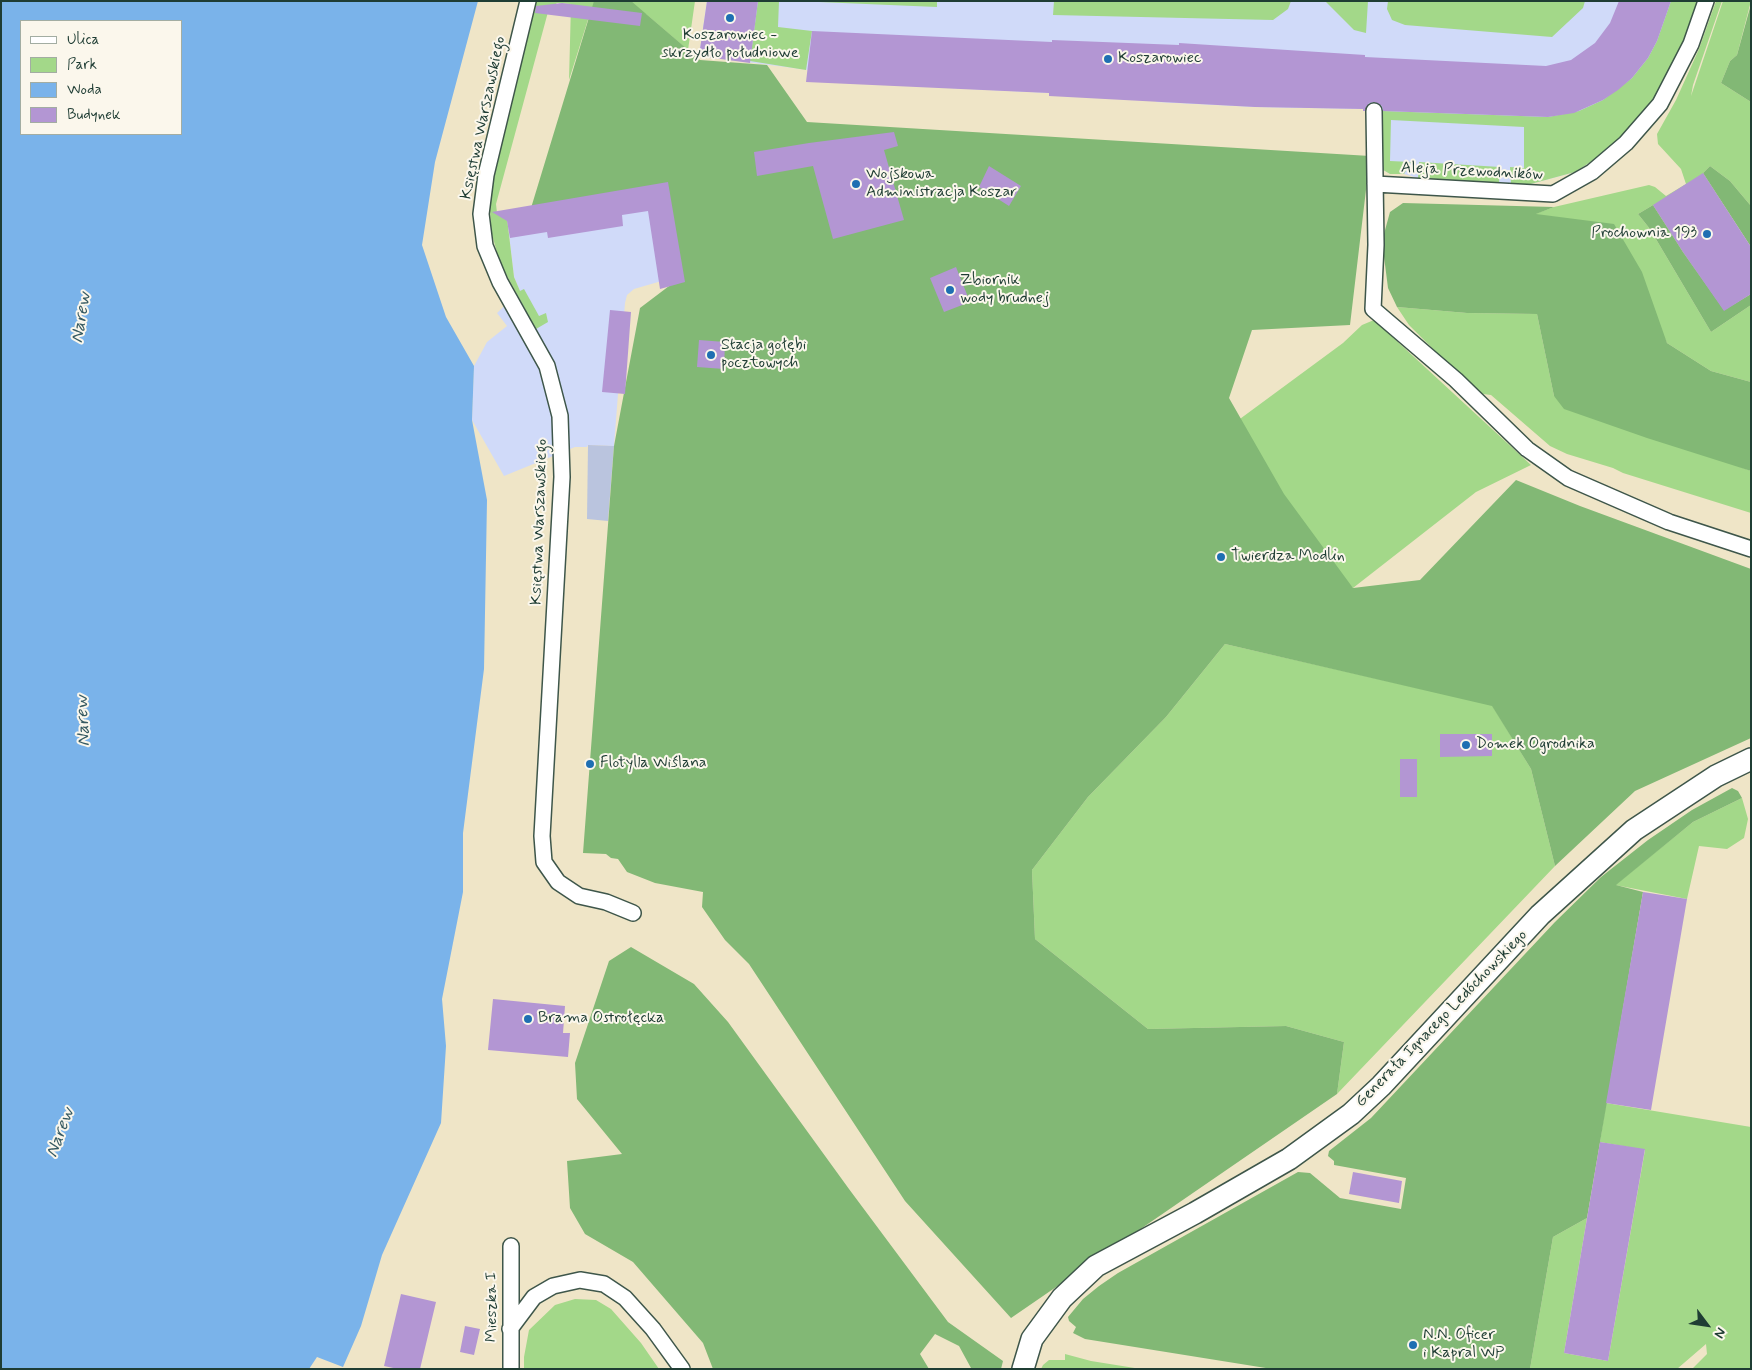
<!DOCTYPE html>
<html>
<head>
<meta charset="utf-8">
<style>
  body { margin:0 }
  #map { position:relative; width:1752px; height:1370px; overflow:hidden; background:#efe5c7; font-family:Mynerve,sans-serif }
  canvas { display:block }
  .frame { position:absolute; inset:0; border:2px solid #1f3d34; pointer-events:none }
  .legend { position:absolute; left:20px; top:20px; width:162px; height:115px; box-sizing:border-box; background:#fbf7ec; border:1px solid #a3ada2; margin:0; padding:6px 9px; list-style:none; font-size:15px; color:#1f3d34 }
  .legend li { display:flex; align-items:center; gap:10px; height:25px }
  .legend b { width:25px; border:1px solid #a3ada2 }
  .north { position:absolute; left:1682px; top:1300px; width:50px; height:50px; -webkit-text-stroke:4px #fbf7ec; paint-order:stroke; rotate:121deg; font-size:14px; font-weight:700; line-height:20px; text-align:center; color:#1f3d34 }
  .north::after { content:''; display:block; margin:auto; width:18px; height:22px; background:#1f3d34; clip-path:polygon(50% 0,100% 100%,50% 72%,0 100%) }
</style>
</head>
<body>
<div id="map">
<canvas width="1752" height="1370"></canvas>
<div class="frame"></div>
<ul class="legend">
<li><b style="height:6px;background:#fff"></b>Ulica</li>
<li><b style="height:14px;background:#a3d889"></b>Park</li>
<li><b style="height:14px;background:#7ab3ea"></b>Woda</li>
<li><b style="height:14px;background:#b396d3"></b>Budynek</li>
</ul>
<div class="north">N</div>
</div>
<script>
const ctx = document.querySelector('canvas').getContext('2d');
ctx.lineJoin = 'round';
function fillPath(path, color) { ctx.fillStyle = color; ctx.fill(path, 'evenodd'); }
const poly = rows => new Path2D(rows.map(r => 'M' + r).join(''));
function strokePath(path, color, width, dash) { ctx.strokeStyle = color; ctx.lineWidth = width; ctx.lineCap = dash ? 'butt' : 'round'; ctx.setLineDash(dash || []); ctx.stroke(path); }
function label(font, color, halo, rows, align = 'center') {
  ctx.font = font + ' Mynerve,sans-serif'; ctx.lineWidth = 4; ctx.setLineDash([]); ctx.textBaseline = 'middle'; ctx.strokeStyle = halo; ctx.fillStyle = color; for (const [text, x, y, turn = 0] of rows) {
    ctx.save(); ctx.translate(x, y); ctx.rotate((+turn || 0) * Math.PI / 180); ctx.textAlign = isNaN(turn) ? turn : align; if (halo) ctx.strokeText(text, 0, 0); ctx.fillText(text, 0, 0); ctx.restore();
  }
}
const built = poly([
  [707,1,1702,1,1613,147,1609,146,1595,159,1575,172,1527,185,1418,178,1404,174,1390,174,1380,168,1383,111,1363,111,1363,109,1255,107,1156,102,1156,101,1049,93,950,88,699,56],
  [641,196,831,232,634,289,627,295,625,303,614,446,588,445,587,447,575,447,504,476,472,420,474,366,487,342,507,326,497,313,520,291,514,277,507,218]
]);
const industrial = poly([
  [588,445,614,446,608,521,587,519]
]);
const green = poly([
  [535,1,695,1,688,50,646,14,592,7,569,80,571,4,557,3,548,12,496,204,497,213,507,218,514,277,520,291,524,289,539,316,546,313,548,322,536,329,500,263,491,231,490,207,491,191],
  [758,1,779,1,778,27,812,31,806,70,750,61],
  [817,1,937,1,937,7,819,2],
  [1054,1,1291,1,1288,9,1273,20,1053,15],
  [1325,1,1368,1,1366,33,1354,30],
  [1388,1,1585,1,1583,8,1552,37,1405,25,1392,20,1387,9],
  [1671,1,1702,1,1685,48,1657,101,1613,147,1609,146,1595,159,1575,172,1527,185,1511,184,1510,167,1524,168,1524,127,1391,120,1390,161,1411,162,1404,174,1390,174,1380,168,1383,111,1548,117,1579,111,1603,100,1632,78,1648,58,1657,41],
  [1716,1,1722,1,1693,85,1691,96,1723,1,1751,1,1737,55,1730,61,1721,83,1751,102,1751,206,1730,181,1710,166,1703,173,1733,220,1724,311,1683,252,1653,205,1638,214,1650,229,1711,332,1751,305,1751,382,1711,371,1667,343,1661,331,1535,214,1554,207,1649,185,1655,187,1666,196,1686,184,1681,169,1658,144,1657,134,1676,100,1699,49],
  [1419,162,1500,167,1499,183,1418,178],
  [1397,307,1467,313,1537,314,1554,396,1751,471,1751,513,1623,473,1613,468,1567,454,1550,446,1491,395,1483,394,1441,357,1409,325],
  [1374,320,1531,465,1476,492,1353,588,1191,455,1343,343,1362,325],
  [1225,644,1492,705,1531,769,1555,866,1337,1094,1344,1042,1286,1026,1148,1029,1035,939,1032,870,1088,797,1166,717],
  [1742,798,1748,819,1744,838,1727,849,1699,846,1687,899,1615,885,1693,822],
  [1606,1103,1751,1127,1751,1369,1692,1369,1707,1354,1706,1344,1677,1369,1530,1369,1553,1237,1587,1218,1564,1353,1608,1361,1645,1150,1600,1142],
  [575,1299,596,1300,611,1309,641,1343,659,1369,524,1369,524,1357,529,1330,555,1305],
  [1065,1354,1091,1361,1141,1369,1041,1369,1043,1365,1049,1360,1065,1360]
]);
const forest = poly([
  [594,1,631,1,700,60,767,65,807,122,1370,156,1350,325,1252,330,1229,398,1284,494,1353,588,1420,580,1516,480,1580,506,1751,569,1751,738,1635,791,1555,866,1531,769,1492,706,1225,644,1166,717,1088,797,1032,870,1035,939,1148,1029,1286,1026,1344,1042,1337,1094,1011,1318,905,1201,749,964,725,940,702,907,703,892,655,883,627,872,618,859,611,858,606,854,583,853,614,446,640,308,673,283,650,189,531,208],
  [1751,4,1751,102,1721,83,1730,61,1737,55],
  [1710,166,1730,181,1751,206,1751,247,1703,173],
  [1403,203,1554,207,1536,214,1614,224,1642,272,1667,343,1711,371,1751,382,1751,471,1647,438,1564,409,1554,396,1537,314,1467,313,1397,307,1388,288,1382,241,1390,212],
  [1653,205,1683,252,1724,310,1751,294,1751,305,1711,332,1650,229,1638,214],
  [1732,788,1738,791,1742,798,1693,822,1616,885,1643,892,1587,1218,1553,1237,1530,1369,1272,1369,1085,1339,1073,1333,1076,1327,1069,1321,1068,1317,1083,1299,1099,1286,1118,1273,1298,1172,1310,1173,1340,1198,1401,1209,1406,1178,1334,1165,1334,1161,1328,1156,1329,1151,1371,1118,1555,922,1601,877,1648,840,1692,810],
  [631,947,694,984,728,1022,849,1189,948,1322,1003,1361,1001,1369,971,1368,959,1346,935,1334,920,1354,929,1369,713,1369,703,1343,633,1262,585,1234,570,1208,567,1161,622,1154,577,1099,575,1063,609,961]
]);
const water = poly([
  [1,1,478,1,435,162,422,245,446,317,474,366,472,420,487,500,484,669,463,833,463,892,442,999,446,1046,441,1123,382,1255,361,1326,343,1367,317,1357,309,1369,1,1369],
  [21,21,181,21,181,134,21,134]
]);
const building = poly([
  [707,1,758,1,750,63,699,56],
  [1619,1,1671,1,1657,41,1648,58,1632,78,1618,90,1603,100,1574,113,1548,117,1383,111,1382,106,1374,102,1369,103,1365,111,1363,111,1363,109,1255,107,1049,96,1049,93,806,82,812,31,1052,42,1052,40,1179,45,1179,43,1365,55,1365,57,1546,66,1571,60,1595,43,1610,23],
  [562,3,642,13,640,26,535,13,536,6],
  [894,132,898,146,884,150,904,220,833,239,813,166,757,176,754,152,809,143],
  [989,166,1021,186,1009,206,979,187],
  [1703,173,1751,247,1751,294,1724,311,1683,252,1653,205],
  [668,182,685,282,660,289,648,211,622,215,623,226,548,238,547,232,510,238,507,221,492,212],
  [956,267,970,302,944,312,930,278],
  [610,310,631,312,625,394,602,392],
  [699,340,725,342,724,369,697,367],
  [1440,734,1492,734,1492,756,1440,757],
  [1400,759,1417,759,1417,797,1400,797],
  [1643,892,1687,899,1651,1110,1606,1103],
  [493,999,565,1006,563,1033,570,1033,568,1057,488,1050],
  [1600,1142,1645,1149,1608,1361,1564,1353],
  [1353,1172,1402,1181,1399,1203,1349,1194],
  [401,1294,436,1302,420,1369,398,1369,384,1366],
  [465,1326,480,1329,474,1355,460,1352]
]);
const street = poly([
  [528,1,486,175,481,214,485,246,500,282,547,366,560,416,562,477,542,836,544,862,558,882,579,896,606,902,633,913],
  [1374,111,1376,245,1373,309,1456,380,1527,449,1568,478,1669,522,1751,549],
  [1375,184,1553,194,1592,172,1626,143,1660,104,1691,44,1706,1],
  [510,1329,534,1297,553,1286,580,1280,604,1284,625,1298,653,1329,682,1369],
  [511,1369,511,1246]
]);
const secondary = poly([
  [1023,1369,1032,1339,1062,1298,1096,1266,1195,1213,1289,1159,1351,1114,1381,1086,1540,915,1634,830,1716,776,1751,759]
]);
const markers = [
  [730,18,5,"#1f6fb2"],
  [1108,59,5,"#1f6fb2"],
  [856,184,5,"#1f6fb2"],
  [1707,234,5,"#1f6fb2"],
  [950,290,5,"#1f6fb2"],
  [711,355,5,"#1f6fb2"],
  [1221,557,5,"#1f6fb2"],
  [1466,745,5,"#1f6fb2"],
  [590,764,5,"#1f6fb2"],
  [528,1019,5,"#1f6fb2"],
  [1413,1345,5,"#1f6fb2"]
];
const poiNames = [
  ["Koszarowiec -",730,36,"center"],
  ["skrzydło południowe",730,54,"center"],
  ["Koszarowiec",1118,59],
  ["Wojskowa",866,175],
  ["Administracja Koszar",866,193],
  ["Prochownia 193",1697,234,"right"],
  ["Zbiornik",960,281],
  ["wody brudnej",960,299],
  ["Stacja gołębi",721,346],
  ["pocztowych",721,364],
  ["Twierdza Modlin",1231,557],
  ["Domek Ogrodnika",1476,745],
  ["Flotylla Wiślana",600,764],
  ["Brama Ostrołęcka",538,1019],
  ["N.N. Oficer",1423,1336],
  ["i Kapral WP",1423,1354]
];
const streetNames = [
  ["Księstwa Warszawskiego",484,118,-78],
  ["Aleja Przewodników",1472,172,3],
  ["Księstwa Warszawskiego",540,522,-88],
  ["Generała Ignacego Ledóchowskiego",1442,1019,-46],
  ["Mieszka I",493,1307,-90]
];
const waterNames = [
  ["Narew",82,318,-81],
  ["Narew",84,721,-93],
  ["Narew",61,1133,-70]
];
fillPath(built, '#d0daf9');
fillPath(industrial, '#bac4de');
fillPath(green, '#a3d889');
fillPath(forest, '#82b875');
fillPath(water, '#7ab3ea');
fillPath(building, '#b396d3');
strokePath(street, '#3e564a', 18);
strokePath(secondary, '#3e564a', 24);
strokePath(street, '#fff', 15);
strokePath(secondary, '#fff', 21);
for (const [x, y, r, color] of markers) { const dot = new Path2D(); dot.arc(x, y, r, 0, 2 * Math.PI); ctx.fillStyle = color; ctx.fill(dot); strokePath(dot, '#fbf7ec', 2); }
label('16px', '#1f3d34', '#fbf7ec', poiNames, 'left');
label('16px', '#1f3d34', '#fbf7ec', streetNames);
label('italic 18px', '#365a62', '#fbf7ec', waterNames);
</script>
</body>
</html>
